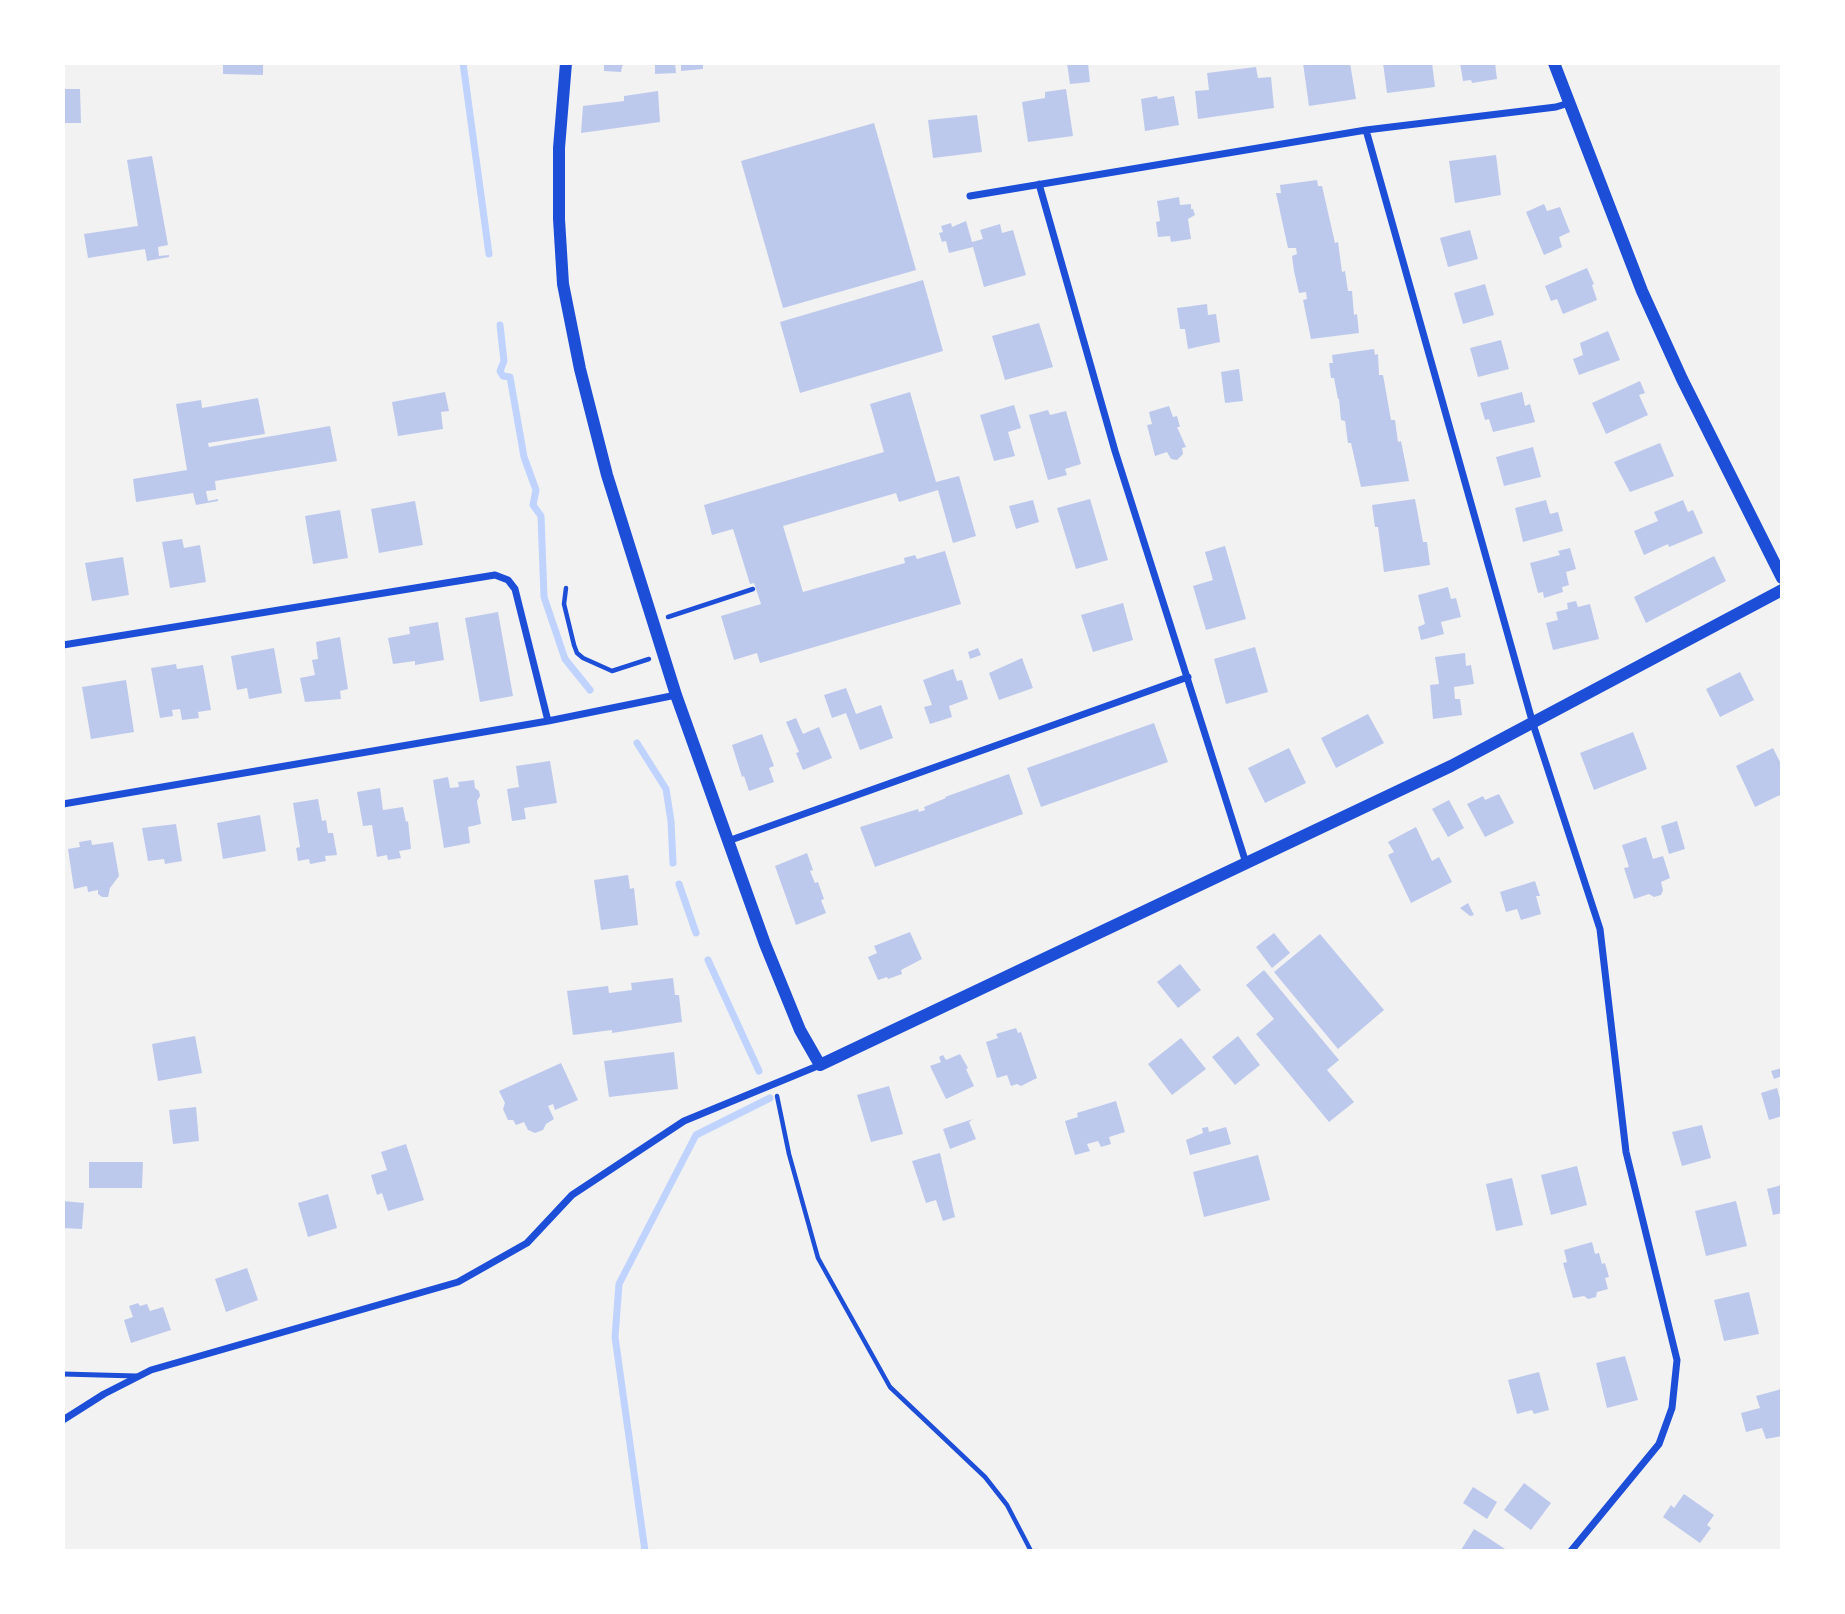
<!DOCTYPE html>
<html>
<head>
<meta charset="utf-8">
<style>
  body { margin:0 }
  #map { position:relative; width:1845px; height:1614px; overflow:hidden; background:#f2f2f2; font-family:"Varela Round",sans-serif }
  canvas { display:block }
  .frame { position:absolute; inset:0; border:65px solid #fff; pointer-events:none }
</style>
</head>
<body>
<div id="map">
<canvas width="1845" height="1614"></canvas>
<div class="frame"></div>
</div>
<script>
const ctx = document.querySelector('canvas').getContext('2d');
ctx.lineJoin = 'round';
const poly = rows => new Path2D(rows.map(r => 'M' + r).join(''));
function strokePath(path, color, width, dash) { ctx.strokeStyle = color; ctx.lineWidth = width; ctx.lineCap = dash ? 'butt' : 'round'; ctx.setLineDash(dash || []); ctx.stroke(path); }
function fillPath(path, color) { ctx.fillStyle = color; ctx.fill(path, 'evenodd'); }
const stream = poly([
  [463,63,489,254],
  [500,325,504,361,500,371,503,376,510,377,524,457,536,490,533,505,541,516,544,597,565,659,590,690],
  [637,743,666,789,671,821,673,863],
  [679,884,696,933],
  [708,960,759,1071],
  [645,1551,615,1337,619,1284,696,1135,770,1098]
]);
const building = poly([
  [223,63,263,63,263,75,223,74],
  [604,63,623,63,621,72,604,71],
  [655,63,675,63,676,73,655,74],
  [681,63,703,63,703,69,681,71],
  [1067,63,1088,63,1090,82,1070,84],
  [1303,63,1350,63,1356,99,1309,106],
  [1383,63,1400,63,1400,65,1432,63,1435,87,1387,93],
  [1460,63,1495,63,1497,79,1472,83,1471,80,1463,81],
  [1256,67,1258,78,1271,77,1274,108,1198,119,1195,91,1209,90,1207,73],
  [63,89,80,89,81,123,63,123],
  [1066,89,1073,136,1028,142,1022,102,1045,98,1045,92],
  [658,91,660,122,581,133,583,106,624,101,624,96],
  [1157,96,1158,99,1174,96,1179,125,1145,131,1141,99],
  [977,115,982,152,933,158,928,120],
  [874,123,916,270,783,308,741,161],
  [1496,155,1501,195,1455,203,1449,161],
  [152,156,168,245,158,247,159,256,169,255,169,257,147,261,145,249,88,258,84,234,138,226,127,160],
  [1317,180,1318,186,1322,186,1335,243,1338,242,1342,272,1345,271,1348,291,1352,291,1354,315,1357,314,1359,333,1311,339,1303,300,1307,299,1306,292,1299,293,1294,271,1292,256,1297,254,1296,248,1288,248,1276,193,1281,193,1280,185],
  [1179,197,1180,205,1191,204,1191,209,1193,209,1195,215,1188,219,1191,239,1171,242,1170,236,1158,237,1156,222,1160,221,1157,201],
  [1544,204,1547,211,1560,207,1570,232,1559,237,1562,247,1544,255,1526,212],
  [966,221,972,242,983,239,980,230,1000,224,1002,233,1013,230,1026,275,984,287,973,247,949,253,946,241,942,242,939,233,943,232,941,226,951,223,952,227],
  [1470,230,1478,259,1448,267,1440,238],
  [1587,268,1594,284,1592,285,1597,300,1563,314,1557,299,1551,301,1545,286],
  [923,280,943,351,800,393,780,322],
  [1485,284,1494,315,1463,324,1454,293],
  [1207,304,1208,315,1216,314,1220,342,1188,349,1185,329,1180,329,1177,308],
  [1039,323,1053,367,1005,380,992,336],
  [1608,331,1620,360,1579,375,1573,359,1583,355,1580,343],
  [1501,340,1509,369,1478,377,1470,348],
  [1374,349,1375,355,1378,354,1379,375,1383,375,1391,420,1395,420,1398,442,1401,441,1409,481,1361,487,1351,443,1348,443,1345,421,1341,420,1339,399,1338,399,1334,378,1331,378,1329,363,1333,363,1332,355],
  [1239,369,1243,401,1225,403,1221,372],
  [1640,381,1645,393,1639,395,1648,415,1606,434,1592,403],
  [445,392,449,411,441,412,443,429,398,436,392,402],
  [910,392,936,482,959,476,976,536,953,543,938,490,899,502,896,493,783,526,803,592,905,563,904,558,915,555,917,559,945,551,961,604,760,663,757,653,734,660,721,616,761,604,754,583,750,584,733,529,712,535,704,505,884,452,870,404],
  [1522,392,1525,406,1530,404,1535,422,1493,432,1489,419,1485,420,1480,403],
  [258,398,265,434,208,443,209,447,330,426,337,461,215,481,216,490,206,491,208,501,218,499,218,501,196,505,193,493,136,502,133,479,187,470,176,404,201,400,202,408],
  [1014,405,1021,428,1008,432,1015,456,994,461,980,415],
  [1169,406,1173,417,1177,416,1180,427,1177,427,1186,447,1182,448,1183,454,1177,460,1171,459,1167,452,1155,456,1147,425,1152,424,1149,412],
  [1048,410,1050,415,1066,411,1081,464,1065,469,1067,475,1048,480,1029,415],
  [1660,443,1674,476,1630,492,1614,462],
  [1533,447,1541,477,1504,486,1496,457],
  [1090,499,1108,560,1076,569,1057,508],
  [1415,499,1423,542,1427,542,1430,565,1384,572,1378,527,1375,527,1372,505],
  [1033,500,1039,522,1016,529,1009,506],
  [1546,500,1550,514,1558,512,1563,531,1523,542,1515,508],
  [1683,500,1688,512,1693,510,1703,533,1669,547,1668,544,1644,555,1634,531,1658,521,1654,512],
  [415,501,423,545,379,553,371,509],
  [340,510,348,558,313,564,305,516],
  [182,539,184,548,200,545,206,582,170,588,162,542],
  [1225,546,1246,619,1206,630,1193,586,1213,580,1205,552],
  [1570,548,1576,569,1566,572,1569,585,1562,587,1563,592,1544,598,1543,592,1538,593,1530,563,1560,555,1558,551],
  [1714,556,1726,581,1646,623,1634,597],
  [123,557,129,595,92,601,85,563],
  [1448,587,1451,599,1456,598,1461,617,1441,622,1444,634,1421,640,1418,627,1425,624,1418,595],
  [1576,601,1578,607,1590,604,1599,639,1553,650,1546,623,1558,620,1556,612,1568,609,1567,603],
  [1123,603,1133,640,1093,652,1081,615],
  [498,612,513,696,480,702,465,618],
  [438,622,444,660,415,665,415,661,393,664,388,638,410,634,409,627],
  [340,637,348,689,340,691,341,699,305,702,300,678,315,675,312,660,318,659,316,642],
  [1255,647,1268,692,1226,704,1214,659],
  [274,648,282,693,249,699,247,688,237,690,231,656],
  [978,648,981,655,970,659,968,652],
  [1465,653,1466,666,1471,665,1474,684,1454,687,1455,699,1460,699,1462,715,1433,719,1430,685,1439,684,1435,657],
  [1022,658,1033,688,999,700,989,673],
  [176,664,177,669,203,665,211,710,198,712,199,718,182,720,180,709,172,710,173,716,160,718,151,668],
  [953,669,957,681,962,680,968,699,949,706,952,717,930,724,924,707,932,705,923,680],
  [1740,672,1754,700,1720,717,1706,689],
  [126,680,134,732,91,739,82,687],
  [846,688,856,714,881,705,893,738,860,750,846,713,832,718,824,695],
  [1368,714,1384,743,1336,768,1321,738],
  [796,718,803,734,819,727,832,758,803,770,796,753,799,752,786,722],
  [1154,723,1168,762,1041,807,1027,768],
  [1633,732,1647,769,1594,790,1580,753],
  [762,734,774,766,769,768,774,782,749,791,744,776,742,777,732,745],
  [1289,748,1306,783,1265,803,1248,768],
  [1773,748,1782,766,1782,794,1755,807,1736,766],
  [550,761,557,803,524,808,526,819,512,821,507,789,519,787,516,766],
  [1009,774,1023,814,875,867,860,827,918,809,919,812,925,810,924,807,946,798,945,797],
  [448,777,450,788,459,787,458,782,474,780,475,788,479,791,480,796,477,801,481,824,468,827,470,843,444,848,433,780],
  [380,788,383,810,403,807,406,822,408,821,411,849,399,851,401,858,388,860,387,855,377,857,372,825,363,826,357,792],
  [1499,794,1514,823,1485,837,1467,804,1483,796,1485,800],
  [318,799,322,821,326,820,328,833,333,833,337,855,325,856,326,861,310,864,309,859,298,861,296,848,300,847,293,803],
  [1449,800,1464,828,1448,837,1432,809],
  [260,815,266,851,223,859,217,823],
  [1677,821,1685,849,1669,854,1661,826],
  [176,824,182,861,165,864,164,859,148,861,142,828],
  [1416,827,1432,861,1439,857,1452,882,1411,903,1388,855,1394,852,1388,842],
  [1646,837,1653,859,1663,856,1670,878,1661,882,1663,890,1661,895,1654,897,1649,894,1634,899,1624,868,1629,867,1622,845],
  [91,840,92,845,113,842,119,876,110,888,108,897,102,897,98,894,98,890,88,892,87,886,74,889,68,849,80,847,79,842],
  [807,853,813,870,810,871,815,883,818,882,824,899,821,900,826,913,796,925,775,866],
  [628,875,630,889,634,888,638,925,601,930,594,880],
  [1535,881,1540,896,1536,896,1541,914,1521,920,1517,909,1506,912,1500,892],
  [1468,903,1474,915,1470,916,1460,908],
  [910,932,922,959,901,970,902,974,888,979,887,977,878,980,868,957,877,953,874,946],
  [1274,933,1290,953,1272,968,1256,947],
  [1320,934,1384,1010,1338,1049,1274,972],
  [1180,964,1201,990,1178,1008,1157,982],
  [1264,970,1339,1060,1327,1070,1354,1102,1329,1122,1256,1034,1274,1019,1246,985],
  [673,978,675,995,679,995,682,1022,612,1033,612,1030,573,1035,567,991,608,986,609,993,632,990,631,983],
  [1016,1028,1018,1033,1021,1032,1037,1078,1021,1086,1017,1084,1011,1086,1007,1075,997,1078,986,1042,998,1038,996,1034],
  [195,1036,202,1073,158,1081,152,1044],
  [1238,1036,1260,1065,1235,1085,1212,1057],
  [1181,1038,1206,1069,1172,1095,1148,1064],
  [674,1052,678,1089,609,1097,604,1061],
  [960,1054,968,1068,966,1069,974,1086,946,1099,930,1066,941,1062,939,1057,943,1055,946,1060],
  [561,1063,578,1100,555,1110,553,1104,548,1106,554,1119,546,1124,543,1130,535,1133,528,1130,524,1122,516,1125,513,1120,508,1120,503,1109,505,1103,499,1091],
  [1782,1068,1782,1076,1774,1079,1771,1071],
  [889,1086,903,1134,871,1142,857,1095],
  [1777,1088,1782,1106,1782,1116,1769,1120,1761,1093],
  [1116,1101,1125,1132,1109,1137,1111,1144,1101,1147,1098,1141,1087,1144,1090,1151,1075,1155,1065,1121,1078,1117,1077,1113],
  [196,1107,199,1141,173,1144,169,1110],
  [973,1119,969,1122,976,1139,950,1149,943,1129],
  [1702,1125,1711,1158,1682,1166,1672,1132],
  [1208,1127,1209,1132,1226,1127,1231,1144,1190,1155,1186,1140,1203,1133,1202,1128],
  [406,1144,424,1200,388,1211,382,1193,377,1195,371,1175,387,1170,381,1152],
  [940,1153,955,1217,943,1221,936,1200,926,1203,912,1161],
  [1258,1155,1270,1200,1204,1217,1193,1172],
  [89,1162,143,1162,142,1188,89,1188],
  [1577,1166,1587,1205,1551,1215,1541,1175],
  [1512,1178,1523,1225,1496,1231,1486,1184],
  [1782,1185,1782,1213,1773,1215,1767,1189],
  [328,1194,337,1228,308,1237,298,1203],
  [63,1201,84,1203,82,1229,63,1228],
  [1736,1201,1747,1246,1706,1256,1695,1211],
  [1592,1242,1595,1254,1599,1253,1602,1264,1605,1263,1609,1277,1605,1278,1608,1289,1597,1292,1596,1297,1588,1299,1584,1296,1573,1298,1563,1263,1567,1262,1564,1250],
  [247,1268,258,1300,226,1312,215,1279],
  [1749,1292,1759,1334,1724,1341,1714,1300],
  [138,1303,140,1306,147,1304,150,1311,163,1307,171,1330,131,1343,124,1320,133,1317,129,1306],
  [1625,1356,1638,1400,1607,1408,1596,1363],
  [1539,1372,1549,1410,1534,1414,1532,1410,1517,1414,1508,1380],
  [1782,1389,1782,1436,1766,1439,1762,1428,1746,1432,1741,1413,1760,1408,1756,1396],
  [1524,1483,1551,1503,1531,1530,1504,1510],
  [1473,1487,1497,1502,1487,1519,1463,1503],
  [1684,1494,1714,1515,1707,1525,1711,1528,1700,1543,1663,1517,1671,1505,1674,1508],
  [1474,1529,1487,1537,1508,1551,1461,1550]
]);
const path = poly([
  [566,588,564,604,574,645,577,653,583,658,612,671,649,659],
  [668,617,753,589],
  [777,1096,789,1154,818,1258,890,1387,985,1477,1007,1505,1031,1551]
]);
const service = poly([
  [63,1374,136,1376]
]);
const minor = poly([
  [1366,130,1533,724,1600,929,1626,1152,1677,1360,1672,1408,1659,1444,1571,1551],
  [1039,184,1115,451,1246,863],
  [970,196,1366,130,1556,107,1569,103],
  [63,645,495,575,508,580,515,589,548,721],
  [63,804,548,721,676,695],
  [728,841,1188,677],
  [63,1420,104,1394,151,1370,458,1282,527,1243,572,1195,684,1121,820,1065]
]);
const tertiary = poly([
  [566,63,559,148,559,219,563,284,580,369,607,475,676,695,765,944,800,1030,820,1065,1451,766,1782,590],
  [1554,63,1642,291,1682,379,1782,578]
]);
strokePath(stream, '#bfd3fe', 7);
fillPath(building, '#bdc9ec');
strokePath(path, '#1d4ed8', 4.5);
strokePath(service, '#1d4ed8', 5);
strokePath(minor, '#1d4ed8', 7);
strokePath(tertiary, '#1d4ed8', 12);
</script>
</body>
</html>
